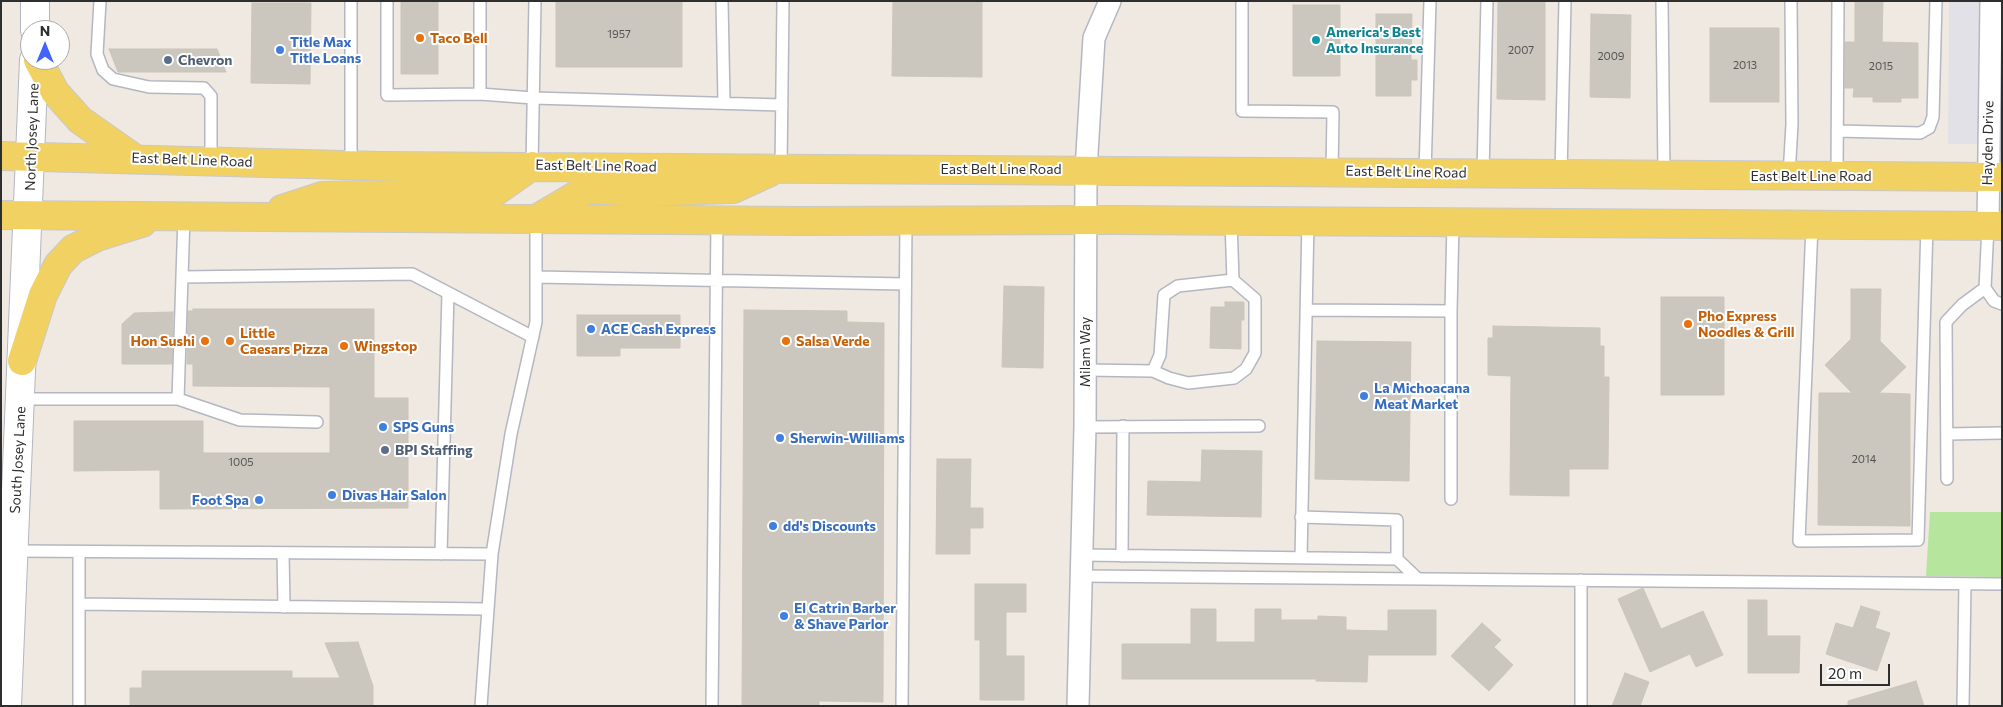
<!DOCTYPE html>
<html>
<head>
<meta charset="utf-8">
<style>
  body { margin:0 }
  #map { position:relative; width:2003px; height:707px; overflow:hidden; background:#efe9e1; font-family:Commissioner,sans-serif }
  canvas { display:block }
  .frame { position:absolute; inset:0; border:2px solid #2e2e2e; pointer-events:none }
  .north { position:absolute; left:20px; top:20px; width:50px; height:50px; box-sizing:border-box; background:#fff; border:1px solid #ababab; border-radius:50%; rotate:0deg; font-size:14px; font-weight:700; line-height:20px; text-align:center; color:#2e2e2e }
  .north::after { content:''; display:block; margin:auto; width:18px; height:22px; background:#4264fb; clip-path:polygon(50% 0,100% 100%,50% 72%,0 100%) }
  .scale { position:absolute; left:1820px; top:664px; width:70px; height:22px; box-sizing:border-box; border:2px solid #2e2e2e; border-top:0; padding-left:6px; font-size:15px; line-height:18px; white-space:nowrap; color:#2e2e2e; -webkit-text-stroke:4px #fff; paint-order:stroke }
</style>
</head>
<body>
<div id="map">
<canvas width="2003" height="707"></canvas>
<div class="frame"></div>
<div class="north">N</div>
<div class="scale">20 m</div>
</div>
<script>
const ctx = document.querySelector('canvas').getContext('2d');
ctx.lineJoin = 'round';
function fillPath(path, color) { ctx.fillStyle = color; ctx.fill(path, 'evenodd'); }
const poly = rows => new Path2D(rows.map(r => 'M' + r).join(''));
function strokePath(path, color, width, dash) { ctx.strokeStyle = color; ctx.lineWidth = width; ctx.lineCap = dash ? 'butt' : 'round'; ctx.setLineDash(dash || []); ctx.stroke(path); }
function label(font, color, halo, rows, align = 'center') {
  ctx.font = font + ' Commissioner,sans-serif'; ctx.lineWidth = 4; ctx.setLineDash([]); ctx.textBaseline = 'middle'; ctx.strokeStyle = halo; ctx.fillStyle = color; for (const [text, x, y, turn = 0] of rows) {
    ctx.save(); ctx.translate(x, y); ctx.rotate((+turn || 0) * Math.PI / 180); ctx.textAlign = isNaN(turn) ? turn : align; if (halo) ctx.strokeText(text, 0, 0); ctx.fillText(text, 0, 0); ctx.restore();
  }
}
const industrial = poly([
  [1949,1,2002,1,2002,144,1948,144]
]);
const green = poly([
  [1930,512,2002,512,2002,577,1926,576]
]);
const building = poly([
  [401,1,438,1,438,74,401,74,401,1],
  [556,1,682,1,682,67,556,67,556,1],
  [893,1,982,1,982,77,892,76,893,1],
  [1498,1,1545,1,1545,100,1497,99,1498,1],
  [1855,1,1883,1,1882,42,1918,43,1918,98,1901,98,1901,102,1873,102,1873,97,1853,97,1854,88,1845,88,1845,42,1855,42,1855,1],
  [252,3,311,3,310,84,251,83,252,3],
  [1293,5,1340,5,1340,76,1293,76,1293,5],
  [1376,14,1412,14,1411,60,1417,60,1417,80,1411,80,1411,96,1376,96,1376,14],
  [1591,14,1631,15,1630,98,1590,97,1591,14],
  [1710,28,1779,28,1779,102,1710,102,1710,28],
  [109,49,217,49,226,72,118,72,109,49],
  [1004,286,1044,287,1043,368,1002,367,1004,286],
  [1851,289,1881,289,1880,341,1906,367,1879,393,1910,394,1910,526,1818,525,1819,393,1852,393,1825,365,1851,339,1851,289],
  [1661,297,1724,297,1724,395,1661,395,1661,297],
  [1225,302,1244,302,1244,320,1241,320,1241,349,1210,348,1211,307,1225,307,1225,302],
  [193,309,374,309,374,398,408,398,408,508,160,509,160,470,74,471,74,421,203,421,203,453,330,453,330,387,193,386,193,364,187,364,188,311,193,311,193,309],
  [744,310,847,311,847,322,884,323,883,702,819,701,819,706,742,706,744,310],
  [173,312,172,364,122,364,122,324,134,313,173,312],
  [577,315,680,315,680,348,620,348,620,356,577,356,577,315],
  [1493,326,1600,328,1600,346,1604,346,1604,377,1609,377,1608,469,1569,469,1569,496,1510,495,1511,376,1488,375,1488,338,1493,338,1493,326],
  [1317,341,1411,342,1409,481,1315,479,1317,341],
  [1202,450,1262,451,1261,517,1147,515,1148,481,1201,482,1202,450],
  [937,459,971,459,970,508,983,508,983,528,970,528,970,554,936,554,937,459],
  [975,584,1026,584,1026,612,1006,612,1006,656,1024,656,1024,700,980,700,980,640,975,640,975,584],
  [1643,588,1661,629,1703,611,1723,655,1696,667,1690,654,1650,672,1618,599,1643,588],
  [1748,600,1767,600,1767,636,1800,636,1799,673,1748,673,1748,600],
  [1861,606,1880,612,1875,628,1890,633,1877,671,1826,654,1836,623,1853,628,1861,606],
  [1191,609,1216,609,1216,642,1255,642,1255,609,1281,609,1281,620,1318,620,1318,616,1346,617,1346,630,1388,631,1388,610,1436,610,1436,655,1368,655,1367,682,1316,681,1316,679,1122,679,1122,644,1191,644,1191,609],
  [1482,623,1501,640,1494,647,1513,665,1489,691,1451,656,1482,623],
  [358,642,373,686,373,706,130,706,130,688,142,688,142,671,292,671,292,678,340,678,325,643,358,642],
  [1625,673,1649,682,1640,706,1612,706,1625,673],
  [1916,681,1924,706,1848,706,1848,701,1916,681]
]);
const lane = poly([
  [100,1,97,54,103,70,113,79,149,87,204,88,211,96,211,161],
  [351,1,351,165],
  [387,1,387,95,480,94],
  [480,1,480,94,533,98,782,105],
  [722,1,724,102],
  [1242,1,1242,111,1333,112,1332,172],
  [1662,1,1664,174],
  [1837,131,1920,133,1929,128,1933,117,1936,1],
  [532,166,535,1],
  [781,168,783,1],
  [1425,173,1430,1],
  [1483,173,1487,1],
  [1561,174,1565,1],
  [1789,176,1792,124,1791,1],
  [1837,176,1838,1],
  [1812,225,1799,541,1918,540,1927,225],
  [182,277,412,274,533,337],
  [536,277,905,284],
  [1985,288,1994,301,2002,304],
  [1306,310,1451,311,1453,223],
  [1085,370,1153,371,1169,378,1188,383,1234,378,1246,369,1255,353,1255,299,1233,280,1231,221],
  [1153,371,1160,355,1164,295,1178,286,1233,280],
  [21,399,178,399,184,216],
  [178,399,240,420,317,422],
  [1085,427,1259,426],
  [1947,434,2002,433],
  [1947,479,1946,322,1962,305,1985,288,1988,226],
  [1451,499,1451,311],
  [1301,517,1397,520,1397,559],
  [14,551,492,554],
  [79,552,79,706],
  [283,553,284,607],
  [441,554,448,293],
  [1081,555,1397,559,1418,579],
  [1122,556,1123,426],
  [1301,558,1308,221],
  [1080,576,2002,584],
  [79,604,488,609],
  [481,706,492,554,511,434,536,322,536,219],
  [712,706,717,221],
  [902,706,906,221],
  [1581,706,1581,580],
  [1963,706,1965,584]
]);
const street = poly([
  [1988,226,1991,1],
  [1078,706,1085,427,1086,170,1094,38,1110,1]
]);
const secondary = poly([
  [35,30,35,1],
  [7,706,34,60]
]);
const primary = poly([
  [38,60,55,92,80,120,134,158],
  [1,156,380,166,2002,177],
  [282,209,322,196,495,192,532,166],
  [1,215,800,221,1115,220,2002,226],
  [536,219,587,189,639,192,733,189,770,172],
  [22,361,43,295,58,265,73,249,97,237,142,223]
]);
const markers = [
  [420,38,5,"#e8710a"],
  [1316,40,5,"#0f9aa8"],
  [280,50,5,"#3f7fe0"],
  [168,60,5,"#5c6f8a"],
  [1688,324,5,"#e8710a"],
  [591,329,5,"#3f7fe0"],
  [205,341,5,"#e8710a"],
  [230,341,5,"#e8710a"],
  [786,341,5,"#e8710a"],
  [344,346,5,"#e8710a"],
  [1364,396,5,"#3f7fe0"],
  [383,427,5,"#3f7fe0"],
  [780,438,5,"#3f7fe0"],
  [385,450,5,"#5c6f8a"],
  [332,495,5,"#3f7fe0"],
  [259,500,5,"#3f7fe0"],
  [773,526,5,"#3f7fe0"],
  [784,616,5,"#3f7fe0"]
];
const numberNames = [
  ["1957",619,34],
  ["2007",1521,50],
  ["2009",1611,56],
  ["2013",1745,65],
  ["2015",1881,66],
  ["2014",1864,459],
  ["1005",241,462]
];
const cultureNames = [
  ["America's Best",1326,32],
  ["Auto Insurance",1326,48]
];
const foodNames = [
  ["Taco Bell",430,38],
  ["Pho Express",1698,316],
  ["Noodles & Grill",1698,332],
  ["Little",240,333],
  ["Caesars Pizza",240,349],
  ["Hon Sushi",195,341,"right"],
  ["Salsa Verde",796,341],
  ["Wingstop",354,346]
];
const shopNames = [
  ["Title Max",290,42],
  ["Title Loans",290,58],
  ["ACE Cash Express",601,329],
  ["La Michoacana",1374,388],
  ["Meat Market",1374,404],
  ["SPS Guns",393,427],
  ["Sherwin-Williams",790,438],
  ["Divas Hair Salon",342,495],
  ["Foot Spa",249,500,"right"],
  ["dd's Discounts",783,526],
  ["El Catrin Barber",794,608],
  ["& Shave Parlor",794,624]
];
const serviceNames = [
  ["Chevron",178,60],
  ["BPI Staffing",395,450]
];
const streetNames = [
  ["North Josey Lane",32,137,-88],
  ["Hayden Drive",1988,143,-89],
  ["East Belt Line Road",192,160,2],
  ["East Belt Line Road",596,166,1],
  ["East Belt Line Road",1001,169],
  ["East Belt Line Road",1406,172,1],
  ["East Belt Line Road",1811,176],
  ["Milam Way",1085,352,-90],
  ["South Josey Lane",18,460,-87]
];
fillPath(industrial, '#e3e1e8');
fillPath(green, '#b6e59e');
fillPath(building, '#cbc7bf');
strokePath(building, '#cbc5ba', 1);
strokePath(lane, '#b4b7c1', 14);
strokePath(street, '#b4b7c1', 24);
strokePath(secondary, '#b4b7c1', 30);
strokePath(primary, '#c9c9c9', 30);
strokePath(lane, '#fff', 11);
strokePath(street, '#fff', 21);
strokePath(secondary, '#fff', 28);
strokePath(primary, '#f2d163', 28);
for (const [x, y, r, color] of markers) { const dot = new Path2D(); dot.arc(x, y, r, 0, 2 * Math.PI); ctx.fillStyle = color; ctx.fill(dot); strokePath(dot, '#fff', 2); }
label('11px', '#555452', null, numberNames);
label('bold 14px', '#0d838f', '#fff', cultureNames, 'left');
label('bold 14px', '#c56008', '#fff', foodNames, 'left');
label('bold 14px', '#366cbe', '#fff', shopNames, 'left');
label('bold 14px', '#4e5e75', '#fff', serviceNames, 'left');
label('14px', '#2e2e2e', '#fff', streetNames);
</script>
</body>
</html>
